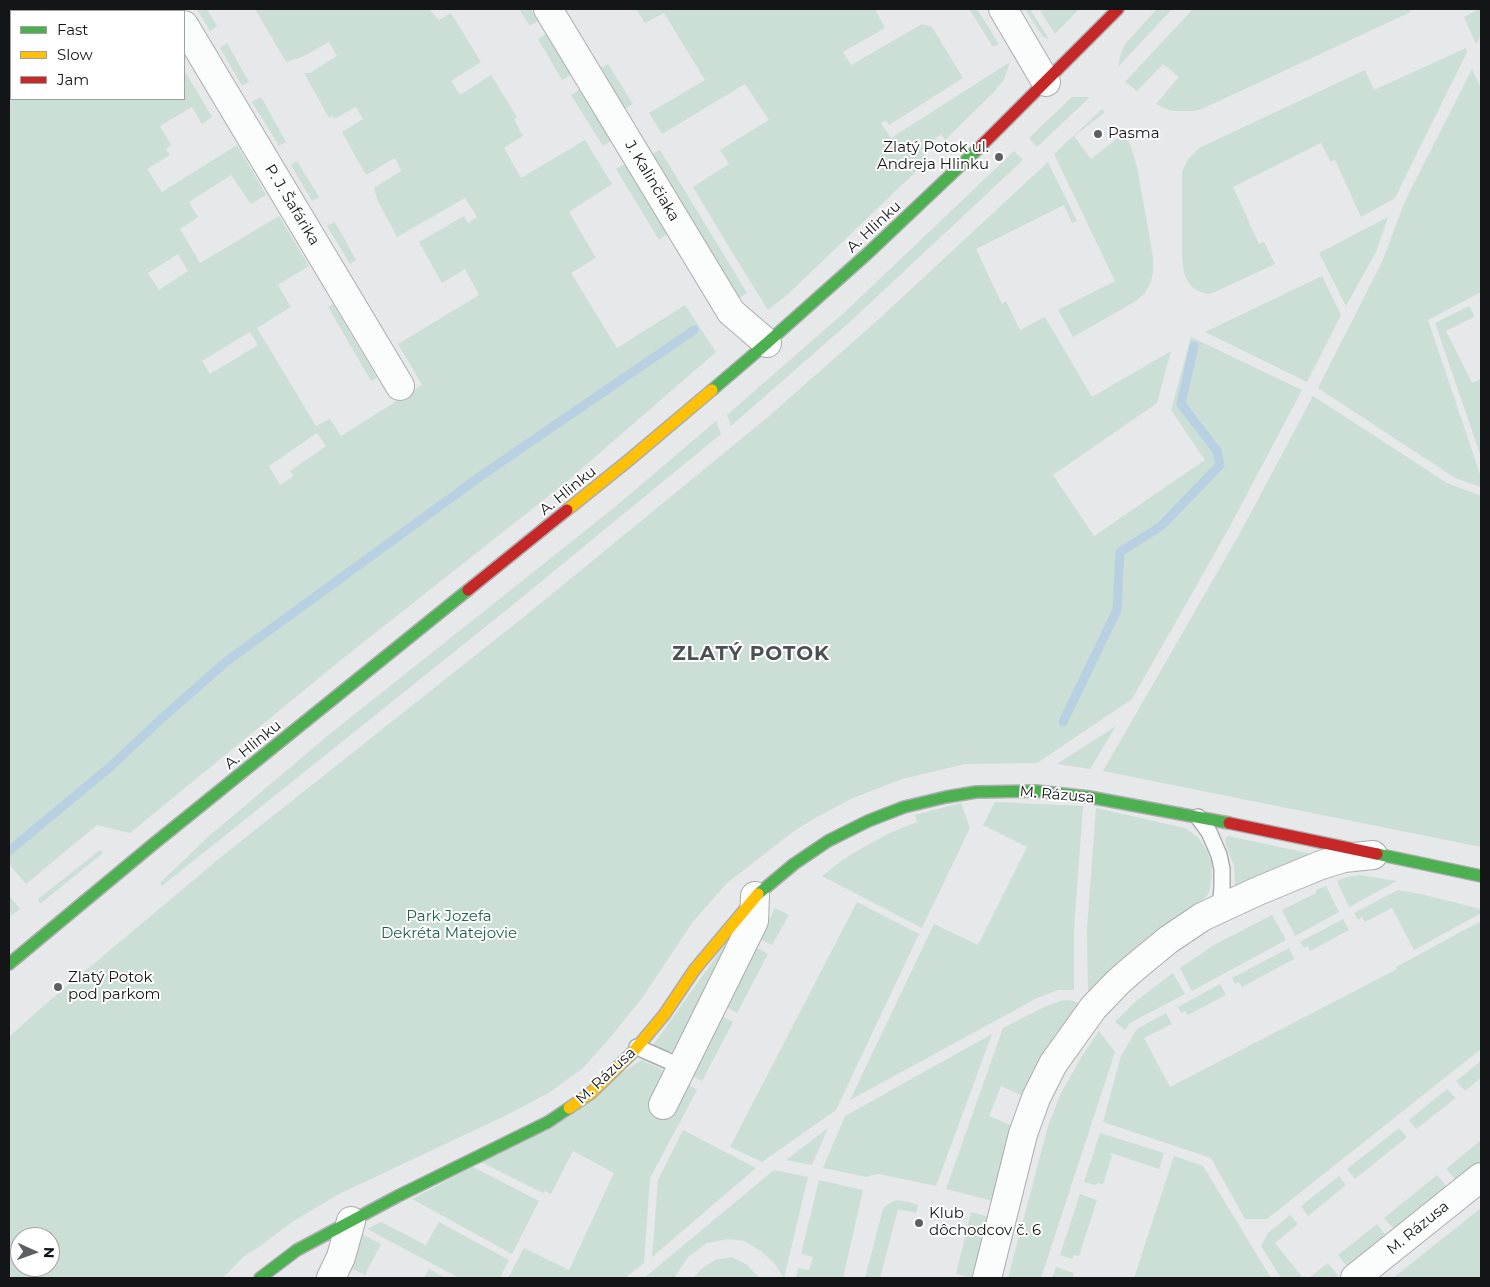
<!DOCTYPE html>
<html>
<head>
<meta charset="utf-8">
<style>
  body { margin:0 }
  #map { position:relative; width:1490px; height:1287px; overflow:hidden; background:#e6e8ea; font-family:Montserrat,sans-serif }
  canvas { display:block }
  .frame { position:absolute; inset:0; border:10px solid #141516; pointer-events:none }
  .legend { position:absolute; left:10px; top:10px; width:175px; height:90px; box-sizing:border-box; background:#fff; border:1px solid #a1a1a2; margin:0; padding:6px 9px; list-style:none; font-size:15px; color:#141516 }
  .legend li { display:flex; align-items:center; gap:10px; height:25px }
  .legend b { width:25px; border:1px solid #a1a1a2 }
  .north { position:absolute; left:10px; top:1227px; width:50px; height:50px; box-sizing:border-box; background:#fff; border:1px solid #a1a1a2; border-radius:50%; rotate:92deg; font-size:14px; font-weight:700; line-height:20px; text-align:center; color:#141516 }
  .north::after { content:''; display:block; margin:auto; width:18px; height:22px; background:#5e5f60; clip-path:polygon(50% 0,100% 100%,50% 72%,0 100%) }
</style>
</head>
<body>
<div id="map">
<canvas width="1490" height="1287"></canvas>
<div class="frame"></div>
<ul class="legend">
<li><b style="height:6px;background:#4caf50"></b>Fast</li>
<li><b style="height:6px;background:#ffc107"></b>Slow</li>
<li><b style="height:6px;background:#c62828"></b>Jam</li>
</ul>
<div class="north">N</div>
</div>
<script>
const ctx = document.querySelector('canvas').getContext('2d');
ctx.lineJoin = 'round';
function fillPath(path, color) { ctx.fillStyle = color; ctx.fill(path, 'evenodd'); }
const poly = rows => new Path2D(rows.map(r => 'M' + r).join(''));
function strokePath(path, color, width, dash) { ctx.strokeStyle = color; ctx.lineWidth = width; ctx.lineCap = dash ? 'butt' : 'round'; ctx.setLineDash(dash || []); ctx.stroke(path); }
function label(font, color, halo, rows, align = 'center') {
  ctx.font = font + ' Montserrat,sans-serif'; ctx.lineWidth = 4; ctx.setLineDash([]); ctx.textBaseline = 'middle'; ctx.strokeStyle = halo; ctx.fillStyle = color; for (const [text, x, y, turn = 0] of rows) {
    ctx.save(); ctx.translate(x, y); ctx.rotate((+turn || 0) * Math.PI / 180); ctx.textAlign = isNaN(turn) ? turn : align; if (halo) ctx.strokeText(text, 0, 0); ctx.fillText(text, 0, 0); ctx.restore();
  }
}
const green = poly([
  [9,9,79,9,81,11,11,11,11,99,184,99,184,70,212,117,202,124,192,107,160,126,171,145,166,149,170,155,147,169,162,192,237,145,266,195,251,204,231,175,189,202,198,217,180,229,200,263,279,216,309,266,278,285,291,307,257,328,316,426,330,419,341,436,422,385,398,344,479,295,465,269,442,283,419,242,464,216,468,223,477,217,465,198,397,237,377,199,374,188,401,171,395,158,366,175,342,132,363,119,356,107,334,119,332,116,329,118,304,73,310,73,337,56,329,42,302,57,286,62,255,9,429,9,439,20,451,13,481,62,451,81,460,95,491,75,517,117,514,119,523,136,504,148,521,178,585,140,612,184,569,212,596,258,571,273,617,348,685,305,716,352,565,483,341,660,130,833,97,825,26,884,9,864],
  [178,254,188,271,159,290,148,273],
  [250,332,258,345,210,374,202,361],
  [317,433,326,446,290,471,294,476,280,485,269,466],
  [103,9,155,9,156,11,99,11],
  [197,9,207,9,217,26,210,31],
  [519,9,531,9,538,21,530,26],
  [636,9,875,9,885,28,843,52,851,65,922,24,932,27,963,78,889,125,886,120,881,123,891,138,1010,62,1004,79,996,90,945,140,941,134,921,151,927,161,788,294,768,310,732,252,693,187,729,164,720,150,769,120,745,84,662,134,649,113,705,80,664,13,645,23],
  [969,9,977,9,999,44,993,47],
  [1025,9,1030,9,1049,39,1043,37],
  [1039,9,1079,9,1055,34],
  [1157,9,1172,9,1118,67,1121,53,1125,44],
  [1193,9,1409,9,1411,12,1206,107,1195,111,1171,111,1156,104,1179,77,1163,64,1137,91,1125,82],
  [1479,9,1481,9,1481,36,1476,44,1464,17],
  [546,34,571,75,562,80,538,39],
  [227,43,249,82,242,86,220,48],
  [1466,48,1467,52,1395,198,1361,217,1335,160,1331,162,1321,143,1233,187,1259,244,1264,242,1275,264,1215,292,1208,294,1201,292,1194,289,1188,282,1184,273,1182,256,1182,172,1188,159,1199,148,1365,70,1374,90],
  [608,64,633,104,625,109,601,68],
  [1472,69,1481,88,1481,292,1428,320,1481,477,1481,487,1455,478,1318,388,1382,262,1405,201],
  [580,89,611,141,603,146,571,95],
  [261,97,286,142,279,146,252,102],
  [1072,97,1090,97,1037,147,1029,138],
  [1102,109,1105,112,1074,136,1091,159,1122,135,1130,144,1137,167,1150,239,1153,258,1153,272,1151,282,1145,293,1136,301,1073,337,1058,310,1115,281,1054,154],
  [660,150,747,293,739,298,652,154],
  [1014,151,1023,160,852,320,731,426,727,415,846,311],
  [297,161,319,197,312,201,291,165],
  [1048,162,1077,221,1072,223,1064,205,976,249,1002,304,1006,301,1020,330,1045,317,1092,397,1171,351,1157,403,1053,475,1094,536,1205,460,1171,410,1191,337,1302,390,1228,530,1132,699,1037,763,965,764,902,779,853,798,815,818,794,831,726,884,692,923,642,998,608,1040,582,1069,550,1092,507,1115,339,1194,292,1222,259,1247,243,1257,223,1278,9,1278,9,1037,41,1008,221,857,525,616,768,417,879,319],
  [20,1237,50,1237,50,1267,20,1267],
  [625,164,667,234,659,240,616,169],
  [1388,217,1376,252,1346,306,1319,253],
  [335,222,356,260,350,264,327,226],
  [1322,276,1341,315,1307,382,1205,332],
  [333,304,377,378,371,381,328,307],
  [1469,306,1473,313,1474,317,1446,331,1472,383,1481,379,1481,457,1435,323],
  [1313,396,1447,483,1481,496,1481,847,1103,771,1240,533],
  [716,421,721,434,509,608,162,886,160,883,209,836,331,733,615,507],
  [1116,726,1090,769,1057,764],
  [995,802,1083,806,1074,930,1074,990,1058,990,1037,998,850,1100,934,924,978,945,1027,847,983,825],
  [961,803,970,828,922,928,822,876,844,859,862,848,890,833,917,822,915,815],
  [1096,808,1185,828,1198,837,1207,851,1211,861,1212,876,1209,892,1206,897,1181,915,1091,993,1088,991,1087,929],
  [1228,836,1312,854,1235,886,1234,866,1225,842,1226,838],
  [100,850,103,853,40,904,38,899],
  [1360,875,1397,881,1349,907,1337,881,1347,877],
  [1326,886,1339,912,1295,936,1282,910,1316,893,1316,890],
  [1398,890,1425,895,1481,909,1481,913,1414,950,1392,908,1365,922,1362,917,1358,920,1354,913],
  [9,895,20,909,9,917],
  [857,902,919,934,836,1110,762,1162,730,1147],
  [775,908,789,915,772,945,760,939],
  [1272,915,1286,940,1192,991,1180,968,1214,945],
  [1343,919,1349,930,1310,951,1308,946,1304,948,1300,942],
  [1481,921,1481,1049,1267,1219,1245,1219,1211,1158,1103,1122,1121,1056,1137,1029,1166,1013,1172,1024,1144,1038,1170,1087,1397,969,1396,967],
  [731,936,678,1049,674,1051,664,1051,653,1045],
  [755,947,768,954,737,1013,725,1006],
  [1289,948,1294,959,1242,987,1239,982,1235,984,1232,978],
  [1173,973,1185,994,1130,1023,1125,1030,1115,1022,1136,1001],
  [1220,984,1226,995,1188,1015,1185,1011,1181,1013,1178,1007],
  [1066,1000,1073,1001,1083,1005,1023,1096,1001,1086,989,1116,1013,1126,1002,1159,993,1201,946,1189,1003,1028,1042,1008,1060,1001],
  [720,1015,733,1022,702,1081,690,1075],
  [1099,1031,1115,1052,1041,1278,1008,1278,1048,1126,1061,1093,1082,1056],
  [992,1034,936,1186,879,1174,872,1175,867,1177,823,1168,845,1116],
  [642,1060,669,1073,697,1090,650,1178,644,1263,625,1278,508,1278,524,1248,569,1270,614,1173,573,1151,551,1194,545,1191,543,1193,481,1162],
  [1481,1061,1481,1078,1465,1091,1456,1081],
  [1447,1089,1456,1098,1416,1129,1409,1120],
  [828,1128,812,1165,786,1160],
  [1399,1128,1407,1137,1355,1179,1347,1169],
  [683,1130,756,1168,652,1257,658,1180],
  [1100,1133,1164,1153,1159,1169,1111,1153,1110,1155,1112,1156,1103,1184,1097,1183,1096,1185,1084,1182],
  [1481,1140,1481,1162,1457,1181,1446,1169],
  [1174,1156,1203,1166,1271,1278,1134,1278],
  [473,1167,539,1201,512,1254,412,1199],
  [774,1170,808,1177,784,1278,774,1263,761,1251,744,1241,728,1239,707,1243,688,1257,674,1278,644,1278],
  [1437,1175,1448,1188,1395,1230,1384,1218],
  [1339,1176,1346,1185,1308,1216,1301,1206],
  [819,1180,863,1190,843,1278,796,1278,798,1268,809,1270,813,1257,801,1254],
  [1080,1194,1097,1200,1079,1256,1074,1255,1072,1259,1060,1255],
  [896,1200,909,1202,918,1205,916,1213,898,1209,880,1278,865,1278,883,1209,887,1205],
  [1481,1208,1481,1278,1393,1278],
  [971,1212,989,1217,975,1278,956,1274],
  [1290,1215,1298,1224,1275,1243,1303,1278,1281,1278,1261,1246,1268,1233],
  [381,1222,426,1245,439,1222,509,1260,500,1278,459,1278,367,1229],
  [1377,1224,1387,1237,1348,1268,1338,1255],
  [362,1234,381,1244,365,1275,345,1265],
  [732,1257,747,1265,760,1278,694,1278,700,1270,715,1260],
  [1328,1263,1338,1276,1335,1278,1309,1278],
  [1056,1267,1074,1273,1072,1278,1052,1278],
  [429,1269,446,1278,424,1278]
]);
const stream = poly([
  [1063,722,1117,610,1120,552,1161,526,1220,465,1217,451,1181,404,1194,346],
  [9,851,110,767,161,719,227,661,485,473,694,330]
]);
const lane = poly([
  [1198,817,1209,832,1219,855,1222,869,1222,888,1220,909],
  [637,1047,682,1067]
]);
const street = poly([
  [548,9,731,312,767,343],
  [1003,9,1046,82],
  [184,25,400,386],
  [663,1105,754,921,755,896],
  [331,1278,341,1257,351,1221],
  [987,1278,1023,1134,1036,1098,1053,1064,1093,1008,1118,982,1134,968,1168,940,1202,917,1258,891,1321,865,1344,858,1373,855],
  [1355,1278,1481,1177]
]);
const fast = poly([
  [712,390,767,343,867,254,978,149],
  [1377,854,1481,876],
  [758,894,794,864,828,841,868,821,904,807,946,797,976,792,1036,791,1089,797,1229,823],
  [9,964,151,846,468,590],
  [260,1278,297,1250,398,1196,548,1122,569,1108]
]);
const slow = poly([
  [567,510,629,460,712,390],
  [569,1108,591,1093,633,1052,664,1015,695,969,758,894]
]);
const jam = poly([
  [978,149,1118,9],
  [468,590,567,510],
  [1229,823,1377,854]
]);
const markers = [
  [1098,134,5,"#5e5f60"],
  [999,157,5,"#5e5f60"],
  [58,987,5,"#5e5f60"],
  [919,1223,5,"#5e5f60"]
];
const poiNames = [
  ["Pasma",1108,134],
  ["Zlatý Potok ul.",989,148,"right"],
  ["Andreja Hlinku",989,165,"right"],
  ["Zlatý Potok",68,978],
  ["pod parkom",68,995],
  ["Klub",929,1214],
  ["dôchodcov č. 6",929,1231]
];
const streetNames = [
  ["J. Kalinčiaka",652,181,59],
  ["P. J. Šafárika",292,205,59],
  ["A. Hlinku",874,227,-43],
  ["A. Hlinku",568,491,-39],
  ["A. Hlinku",253,745,-39],
  ["M. Rázusa",1057,795,5],
  ["M. Rázusa",606,1076,-43],
  ["M. Rázusa",1418,1228,-39]
];
const parkNames = [
  ["Park Jozefa",449,917],
  ["Dekréta Matejovie",449,934]
];
const districtNames = [
  ["ZLATÝ POTOK",751,654]
];
fillPath(green, '#cbdfd6');
strokePath(stream, '#b9d0e3', 9);
strokePath(lane, '#abadae', 18);
strokePath(street, '#abadae', 30);
strokePath(fast, '#abadae', 14);
strokePath(slow, '#abadae', 14);
strokePath(jam, '#abadae', 14);
strokePath(lane, '#fbfcfc', 15);
strokePath(street, '#fbfcfc', 28);
strokePath(fast, '#4caf50', 11);
strokePath(slow, '#ffc107', 11);
strokePath(jam, '#c62828', 11);
for (const [x, y, r, color] of markers) { const dot = new Path2D(); dot.arc(x, y, r, 0, 2 * Math.PI); ctx.fillStyle = color; ctx.fill(dot); strokePath(dot, '#fff', 2); }
label('15px', '#141516', '#fff', poiNames, 'left');
label('15px', '#141516', '#fff', streetNames);
label('15px', '#1e6248', '#fff', parkNames);
ctx.letterSpacing = '1px';
label('bold 20px', '#4d5053', '#fff', districtNames);
ctx.letterSpacing = '0px';
</script>
</body>
</html>
